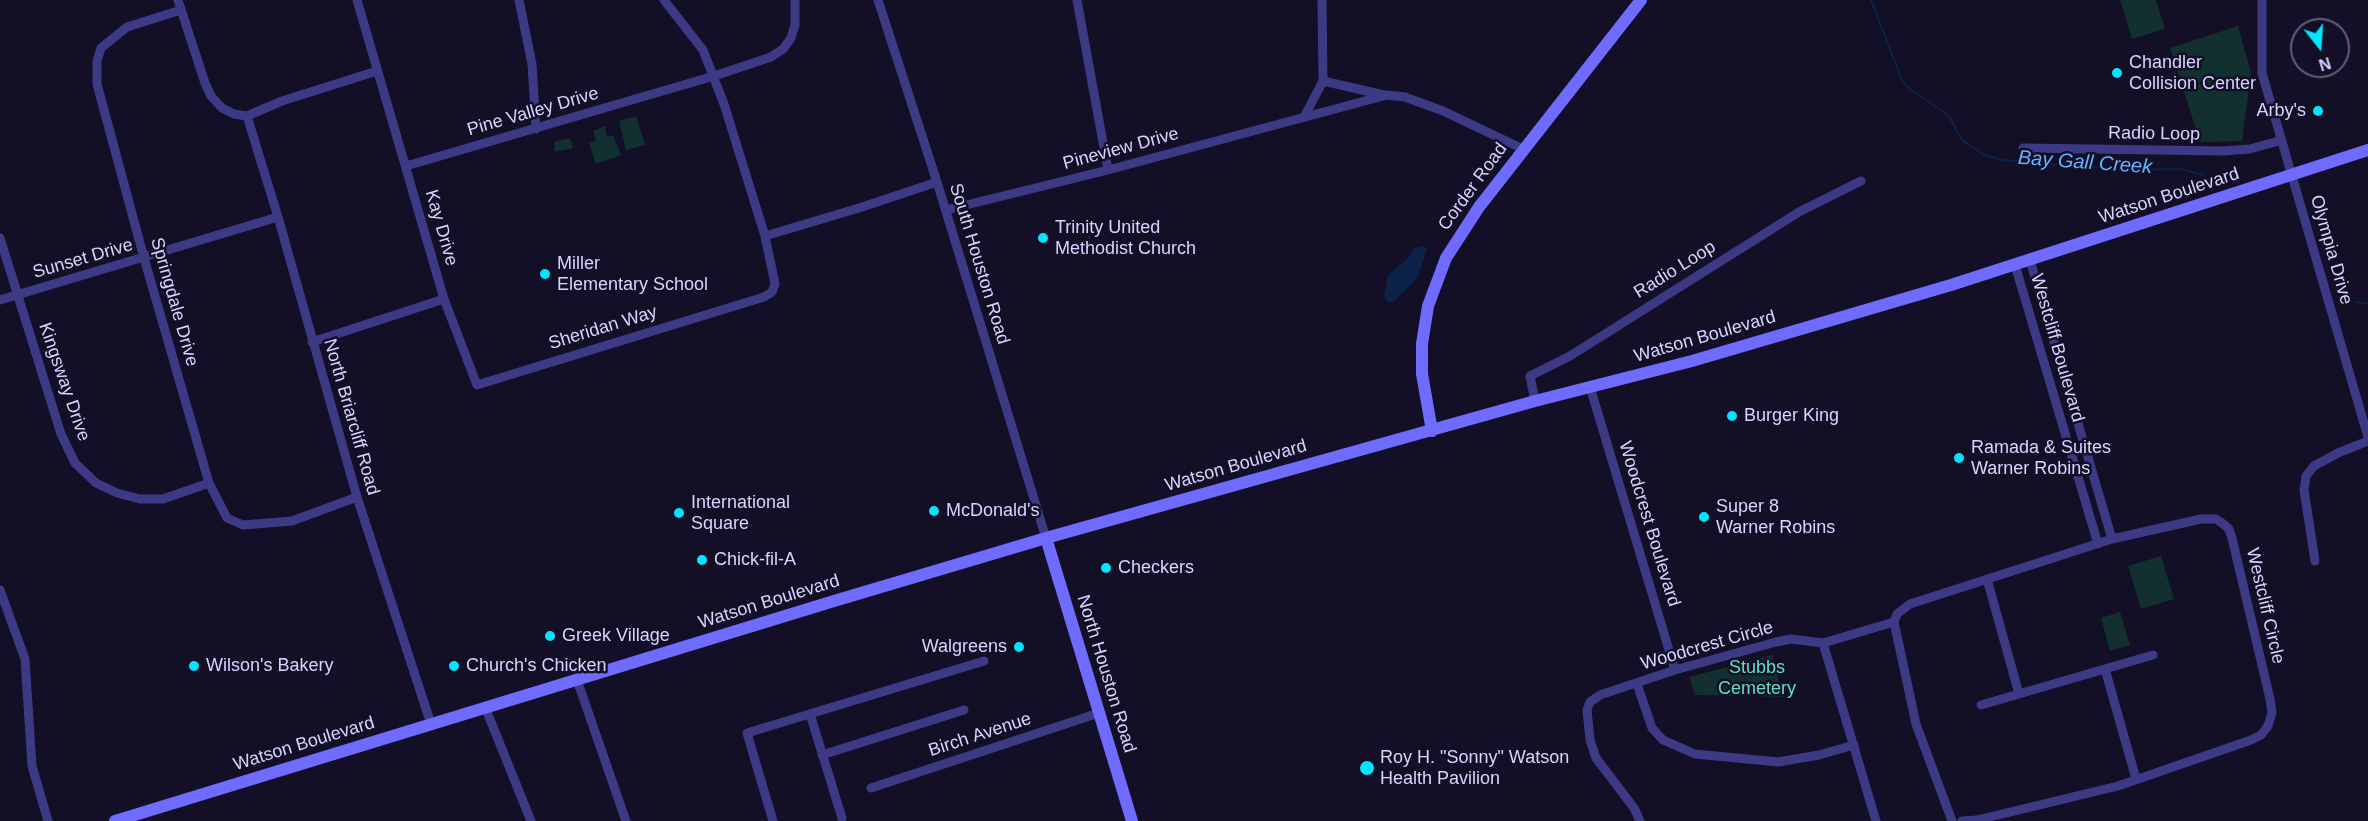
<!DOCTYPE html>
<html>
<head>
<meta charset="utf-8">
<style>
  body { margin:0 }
  #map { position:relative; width:2368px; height:821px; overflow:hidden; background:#130f26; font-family:Helvetica,sans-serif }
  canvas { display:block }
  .north { position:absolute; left:2290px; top:18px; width:60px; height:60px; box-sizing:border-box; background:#130f26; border:2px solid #625e7d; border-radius:50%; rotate:163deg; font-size:16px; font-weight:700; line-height:24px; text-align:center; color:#d9d4ff }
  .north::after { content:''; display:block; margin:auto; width:21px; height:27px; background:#00e5ff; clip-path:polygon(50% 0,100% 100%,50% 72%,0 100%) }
</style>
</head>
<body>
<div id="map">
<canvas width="2368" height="821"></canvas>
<div class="north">N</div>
</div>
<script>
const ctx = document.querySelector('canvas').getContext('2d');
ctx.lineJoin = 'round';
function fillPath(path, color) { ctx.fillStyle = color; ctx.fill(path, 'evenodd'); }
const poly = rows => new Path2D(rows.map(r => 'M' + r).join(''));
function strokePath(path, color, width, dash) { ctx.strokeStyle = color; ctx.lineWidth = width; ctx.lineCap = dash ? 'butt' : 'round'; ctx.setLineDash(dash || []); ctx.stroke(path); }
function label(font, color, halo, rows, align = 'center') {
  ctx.font = font + ' Helvetica,sans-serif'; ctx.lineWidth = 5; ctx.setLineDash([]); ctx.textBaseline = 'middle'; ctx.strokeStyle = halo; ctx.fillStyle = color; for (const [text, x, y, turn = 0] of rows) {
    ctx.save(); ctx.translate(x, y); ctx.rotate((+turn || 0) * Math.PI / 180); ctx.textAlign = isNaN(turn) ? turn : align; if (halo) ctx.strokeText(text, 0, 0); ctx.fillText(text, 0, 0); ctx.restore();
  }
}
const green = poly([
  [2120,0,2156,0,2165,29,2132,39],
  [2238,26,2251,73,2242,141,2200,142,2170,48],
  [636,116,645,145,626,150,619,121],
  [605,126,607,137,613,135,621,155,596,164,589,143,596,141,593,131],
  [570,138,573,148,555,152,554,142],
  [2161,556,2174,599,2141,609,2128,566],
  [2120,612,2130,645,2110,651,2101,618],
  [1772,655,1783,697,1695,695,1689,677]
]);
const water = poly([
  [1423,246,1427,249,1418,277,1394,302,1388,302,1384,297,1388,275,1405,261,1414,248]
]);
const stream = poly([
  [1871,0,1902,80,1910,89,1949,116,1961,139,1982,154,2002,160,2053,165,2137,170,2180,169,2205,175],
  [2356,302,2368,304]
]);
const street = poly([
  [178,0,205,83,211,96,222,108,234,114,247,116,282,101,377,71],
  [357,0,444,299,477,385,764,297,772,292,775,284,765,236,724,104,703,50,664,0],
  [519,0,532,64,536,129],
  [878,0,937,182,1046,538],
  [1077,0,1108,170],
  [2262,0,2262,73,2368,437],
  [181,10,127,27,101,48,97,61,97,84,144,258,209,483,227,518,243,525,292,521,357,497],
  [1323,81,1384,95],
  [247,116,278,217,357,497,431,724],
  [1304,117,1323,81,1322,0],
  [2023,148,2222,151,2250,149,2282,140],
  [406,166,714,76,771,57,783,49,791,38,795,25,795,0],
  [946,210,1108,170,1387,95,1405,97,1443,111,1523,149],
  [765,236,859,208,937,182],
  [0,238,61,434,75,463,96,483,117,493,140,499,163,499,209,483],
  [2030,260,2112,539],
  [2015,265,2098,544],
  [0,300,278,217],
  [312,342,444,299],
  [1590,387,1675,670],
  [1535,401,1530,376,1570,356,1799,212,1861,181],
  [2315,561,2304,490,2306,476,2314,466,2338,453,2368,441],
  [1987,579,2019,694],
  [0,590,25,659,32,766,48,821],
  [1894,622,1916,724,1952,821],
  [1823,643,1876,821],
  [2105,669,2136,779],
  [577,680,626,821],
  [1637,684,1652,728,1663,740,1695,754,1778,762,1819,755,1854,745],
  [1981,705,2153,655],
  [485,707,531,821],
  [810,714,842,818],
  [822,755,964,710],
  [871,788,1099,713],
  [773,821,747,733,984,661],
  [1640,821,1634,808,1596,758,1590,740,1587,710,1590,702,1600,695,1675,670,1776,642,1791,639,1823,643,1894,622,1897,614,1910,604,2112,539,2201,519,2216,519,2222,523,2229,529,2232,538,2270,699,2272,713,2268,726,2261,735,2251,740,2118,786,1977,820,1962,821]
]);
const secondary = poly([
  [1432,431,1422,374,1422,344,1428,306,1446,258,1479,207,1641,0],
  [1046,538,1132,821],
  [115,821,834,601,1046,538,1535,401,1692,361,1951,285,2368,150]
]);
const markers = [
  [2117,73,6,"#00e5ff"],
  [2318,111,6,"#00e5ff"],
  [1043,238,6,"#00e5ff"],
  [545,274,6,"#00e5ff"],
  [1732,416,6,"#00e5ff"],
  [1959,458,6,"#00e5ff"],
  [934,511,6,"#00e5ff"],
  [679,513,6,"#00e5ff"],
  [1704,517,6,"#00e5ff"],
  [702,560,6,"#00e5ff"],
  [1106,568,6,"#00e5ff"],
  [550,636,6,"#00e5ff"],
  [1019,647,6,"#00e5ff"],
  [194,666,6,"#00e5ff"],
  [454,666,6,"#00e5ff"],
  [1367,768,8,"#00e5ff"]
];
const poiNames = [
  ["Chandler",2129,63],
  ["Collision Center",2129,84],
  ["Arby's",2306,111,"right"],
  ["Trinity United",1055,228],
  ["Methodist Church",1055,249],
  ["Miller",557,264],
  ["Elementary School",557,285],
  ["Burger King",1744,416],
  ["Ramada & Suites",1971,448],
  ["Warner Robins",1971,469],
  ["International",691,503],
  ["Square",691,524],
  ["Super 8",1716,507],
  ["Warner Robins",1716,528],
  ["McDonald's",946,511],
  ["Chick-fil-A",714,560],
  ["Checkers",1118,568],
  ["Greek Village",562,636],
  ["Walgreens",1007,647,"right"],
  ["Wilson's Bakery",206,666],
  ["Church's Chicken",466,666],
  ["Roy H. \"Sonny\" Watson",1380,758],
  ["Health Pavilion",1380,779]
];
const streetNames = [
  ["Pine Valley Drive",533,112,-16],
  ["Radio Loop",2154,134,1],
  ["Pineview Drive",1121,149,-15],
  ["Corder Road",1473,187,-54],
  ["Watson Boulevard",2169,196,-18],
  ["Kay Drive",441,228,74],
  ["Olympia Drive",2331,250,74],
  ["Sunset Drive",83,259,-16],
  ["South Houston Road",979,264,73],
  ["Radio Loop",1675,270,-32],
  ["Springdale Drive",174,302,74],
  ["Sheridan Way",603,328,-17],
  ["Watson Boulevard",1705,337,-16],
  ["Westcliff Boulevard",2057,348,74],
  ["Kingsway Drive",64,382,71],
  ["North Briarcliff Road",351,417,74],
  ["Watson Boulevard",1236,466,-16],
  ["Woodcrest Boulevard",1649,524,73],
  ["Watson Boulevard",769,602,-17],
  ["Westcliff Circle",2265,606,77],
  ["Woodcrest Circle",1707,646,-16],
  ["North Houston Road",1106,674,73],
  ["Birch Avenue",980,735,-18],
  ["Watson Boulevard",304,744,-17]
];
const parkNames = [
  ["Stubbs",1757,668],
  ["Cemetery",1757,689]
];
const waterNames = [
  ["Bay Gall Creek",2085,163,4]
];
fillPath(green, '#12302f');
fillPath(water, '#0c2248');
strokePath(stream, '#0c2248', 2);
strokePath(street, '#3d3a85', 9);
strokePath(secondary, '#6f6bff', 12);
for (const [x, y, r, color] of markers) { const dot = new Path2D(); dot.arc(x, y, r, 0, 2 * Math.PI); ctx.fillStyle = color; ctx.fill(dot); strokePath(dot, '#130f26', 2); }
label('18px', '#d9d4ff', '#130f26', poiNames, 'left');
label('18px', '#d9d4ff', '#130f26', streetNames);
label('18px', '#5fe0c0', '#130f26', parkNames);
label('italic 20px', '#62b6ff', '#130f26', waterNames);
</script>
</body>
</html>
